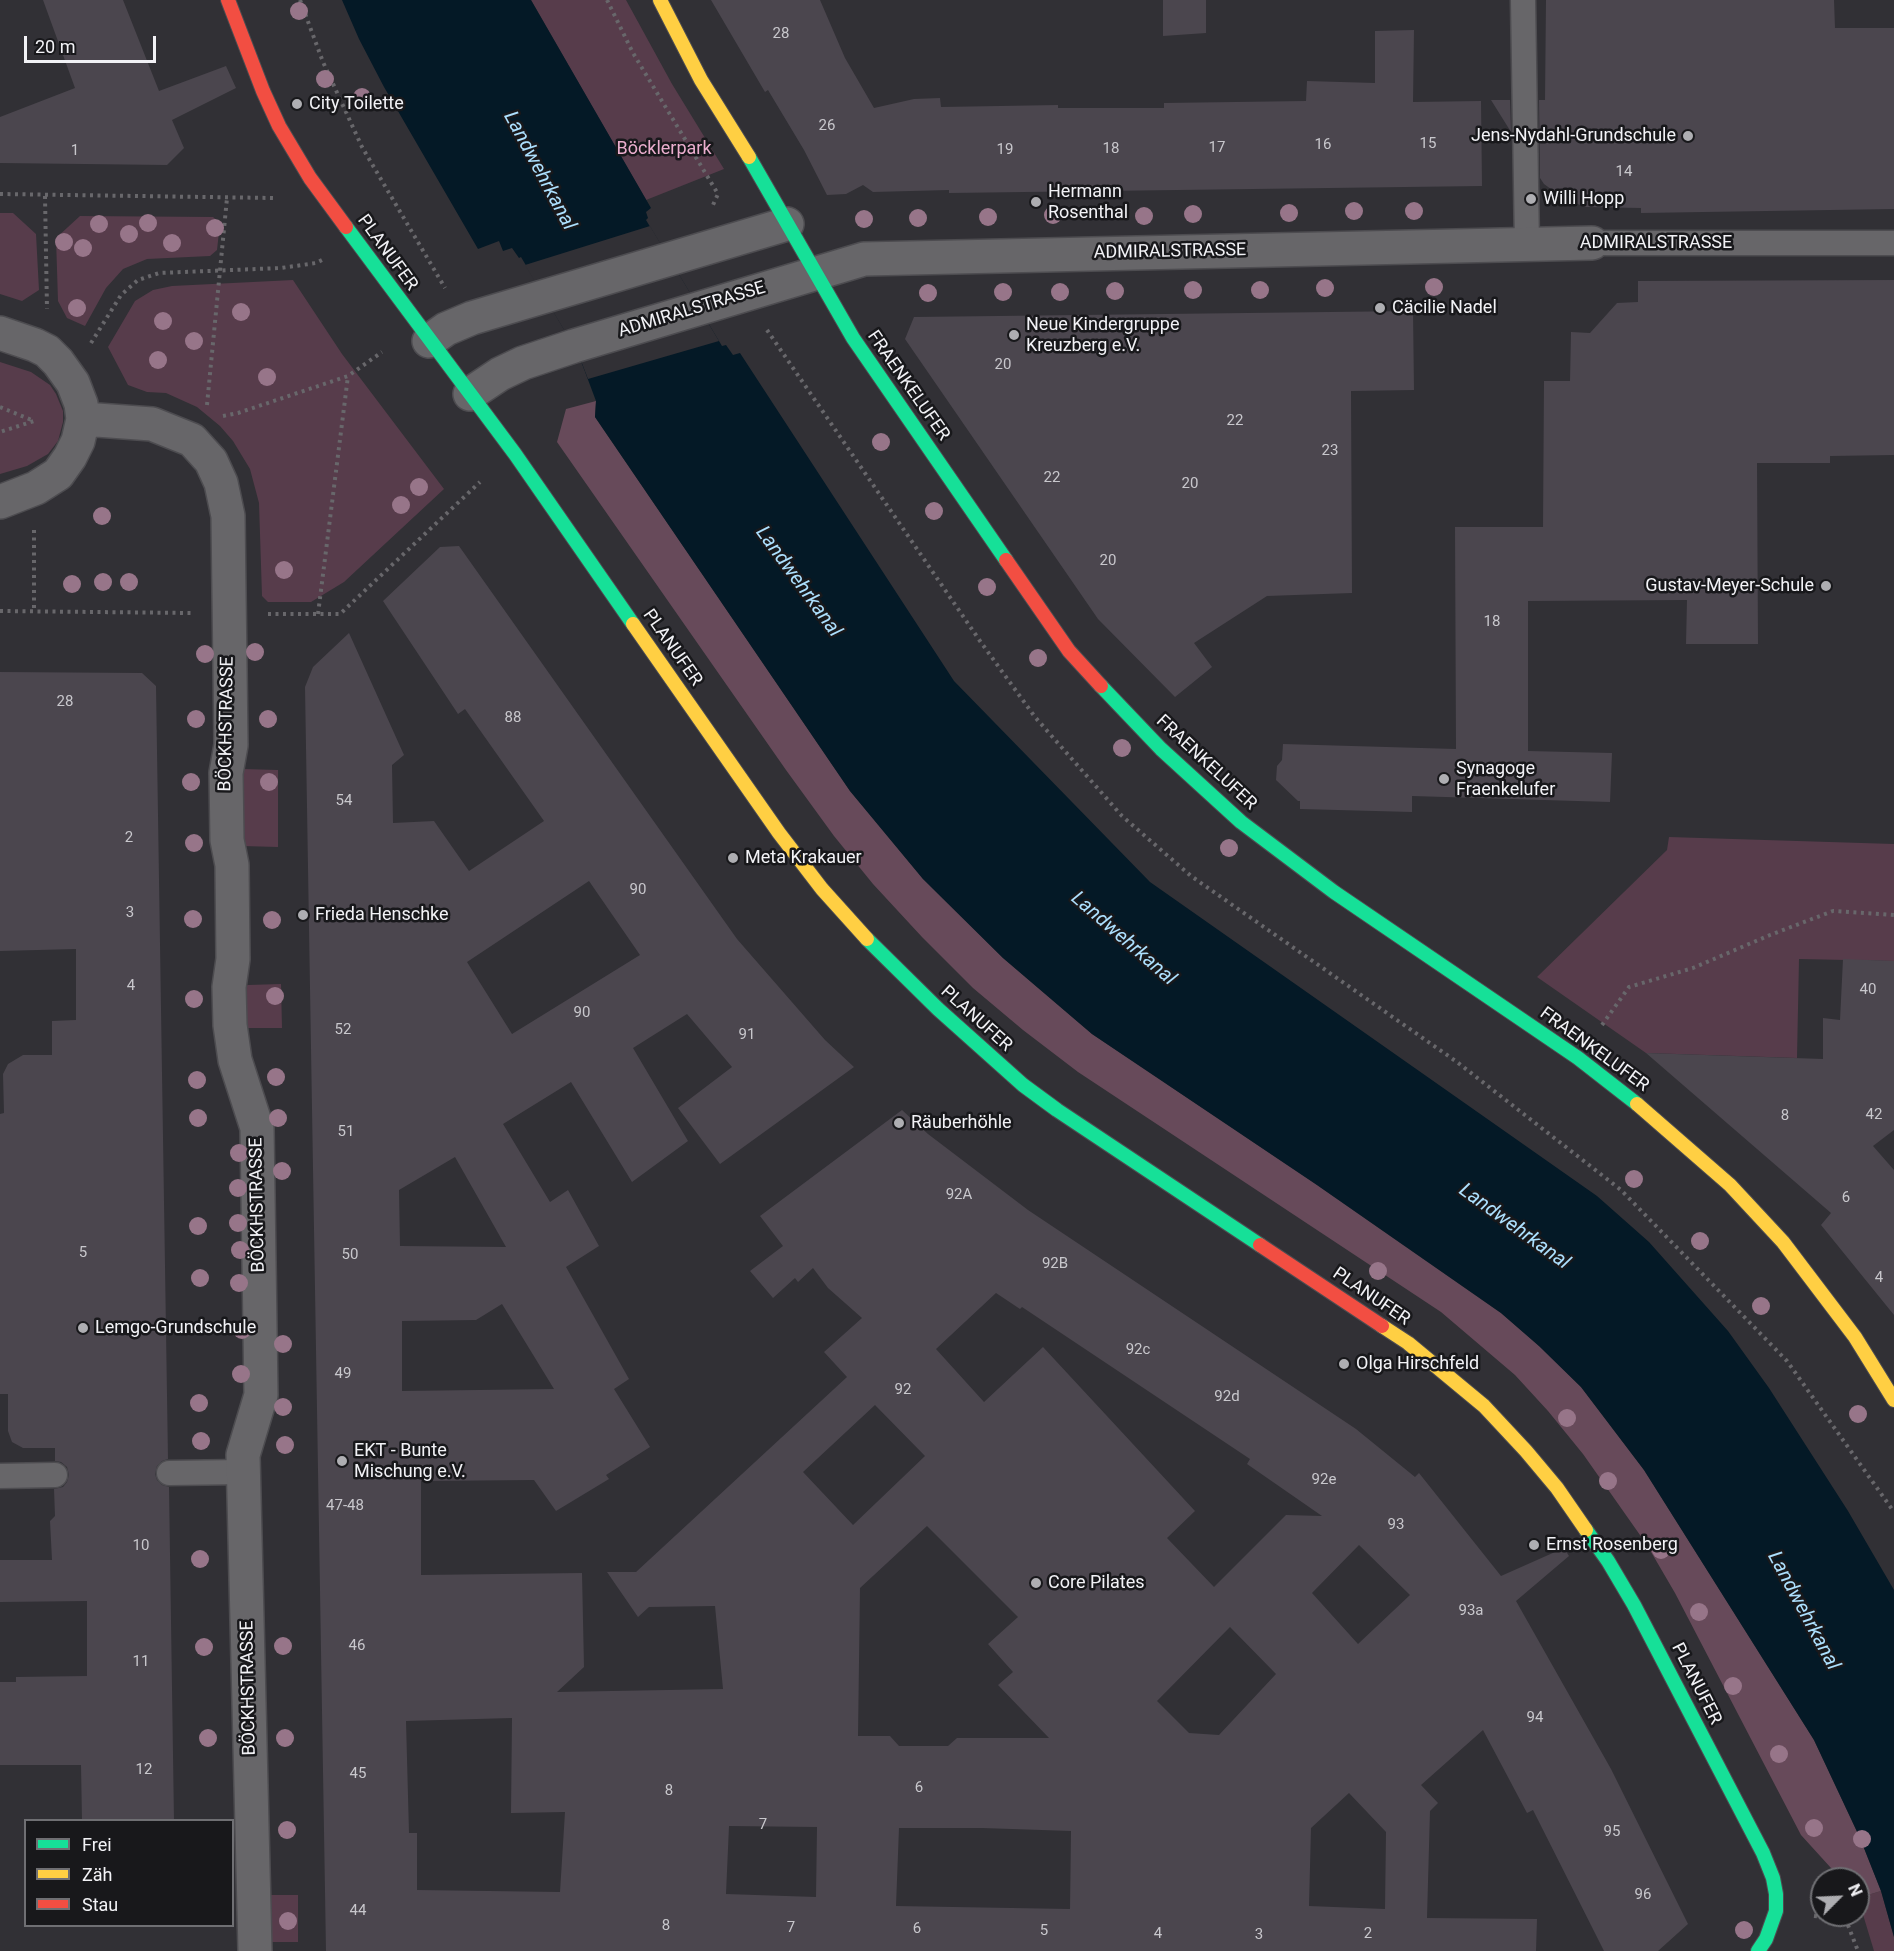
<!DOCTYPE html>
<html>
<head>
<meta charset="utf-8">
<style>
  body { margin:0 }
  #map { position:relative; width:1894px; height:1951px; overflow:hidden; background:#313035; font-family:Roboto,sans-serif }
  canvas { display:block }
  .legend { position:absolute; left:24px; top:1819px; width:210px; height:108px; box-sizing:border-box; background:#18181b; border:2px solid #6f6f73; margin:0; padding:8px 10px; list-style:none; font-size:18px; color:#f2f2f6 }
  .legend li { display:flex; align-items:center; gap:12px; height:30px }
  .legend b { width:30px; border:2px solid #6f6f73 }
  .north { position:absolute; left:1810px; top:1867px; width:60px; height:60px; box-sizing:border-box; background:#18181b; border:2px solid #6f6f73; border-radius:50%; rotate:66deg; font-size:16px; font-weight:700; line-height:24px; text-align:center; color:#f2f2f6 }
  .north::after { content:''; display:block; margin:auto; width:21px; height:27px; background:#aeaeb2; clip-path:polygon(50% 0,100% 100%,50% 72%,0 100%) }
  .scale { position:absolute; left:24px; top:36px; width:132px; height:27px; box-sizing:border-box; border:3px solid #f2f2f6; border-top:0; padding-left:8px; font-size:18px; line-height:21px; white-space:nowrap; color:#f2f2f6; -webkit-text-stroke:4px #18181b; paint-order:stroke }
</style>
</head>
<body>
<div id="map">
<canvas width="1894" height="1951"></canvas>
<ul class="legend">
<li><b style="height:8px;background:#16e098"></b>Frei</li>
<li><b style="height:8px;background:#ffcf43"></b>Zäh</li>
<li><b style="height:8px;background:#f24e42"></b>Stau</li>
</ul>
<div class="north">N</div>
<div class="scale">20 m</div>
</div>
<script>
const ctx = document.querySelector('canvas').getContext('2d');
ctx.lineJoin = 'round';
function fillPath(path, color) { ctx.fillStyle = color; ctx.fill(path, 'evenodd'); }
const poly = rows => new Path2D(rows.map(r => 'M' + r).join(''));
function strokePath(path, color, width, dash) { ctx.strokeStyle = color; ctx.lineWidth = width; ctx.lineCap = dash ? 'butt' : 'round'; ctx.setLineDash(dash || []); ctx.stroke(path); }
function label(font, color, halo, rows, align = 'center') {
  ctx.font = font + ' Roboto,sans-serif'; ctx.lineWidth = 5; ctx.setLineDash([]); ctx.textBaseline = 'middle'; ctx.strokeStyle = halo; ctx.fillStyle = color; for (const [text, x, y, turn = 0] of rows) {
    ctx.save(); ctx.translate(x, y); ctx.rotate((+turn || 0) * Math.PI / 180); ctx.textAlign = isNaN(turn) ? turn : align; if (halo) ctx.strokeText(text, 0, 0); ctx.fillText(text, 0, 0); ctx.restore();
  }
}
const green = poly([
  [531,0,626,0,672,84,724,169,646,200],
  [0,213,13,213,36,234,39,290,22,301,0,294],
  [80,216,213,217,220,223,217,250,210,256,147,259,123,269,106,288,85,326,67,318,58,301,56,238],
  [293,280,342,354,444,489,344,582,311,602,268,602,262,596,259,503,250,469,233,441,220,426,197,407,166,393,147,392,128,385,108,347,135,301,153,290,172,286],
  [0,362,31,372,50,385,56,394,63,411,63,422,58,441,48,454,27,466,0,474],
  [243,769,278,770,278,847,242,846,238,772],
  [1669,837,1894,844,1894,961,1799,959,1797,1058,1646,1053,1537,977,1667,850],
  [281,984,282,1028,246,1028,242,987,248,985],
  [1881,1891,1894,1937,1894,1951,1874,1951,1858,1898],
  [267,1895,298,1895,298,1942,268,1942]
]);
const forest = poly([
  [596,401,595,417,850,791,923,879,1003,958,1092,1034,1317,1185,1501,1313,1539,1346,1581,1387,1644,1470,1814,1740,1860,1838,1881,1891,1858,1898,1858,1879,1841,1879,1801,1835,1675,1593,1647,1545,1583,1454,1548,1411,1515,1375,1441,1312,1078,1072,1023,1030,973,988,922,937,873,884,834,836,786,770,557,442,566,409]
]);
const water = poly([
  [342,0,531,0,651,208,646,212,648,218,646,220,722,346,726,345,733,355,740,353,954,681,1150,882,1597,1196,1649,1242,1728,1331,1769,1388,1848,1511,1894,1590,1894,1937,1881,1891,1860,1838,1814,1740,1644,1470,1581,1387,1539,1346,1501,1313,1317,1185,1092,1034,1003,958,923,879,850,791,595,417,596,401,578,353,521,257,519,258,512,248,503,251,499,241,478,249,384,87,359,39]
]);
const pier = poly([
  [650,226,719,341,588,379,578,353,525,265]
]);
const building = poly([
  [43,0,123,0,159,91,226,66,236,88,172,120,184,148,167,165,0,163,0,117,75,88],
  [711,0,820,0,845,58,874,108,914,99,940,98,941,107,1058,105,1058,108,1164,108,1164,103,1306,101,1307,81,1375,83,1375,31,1414,30,1413,102,1481,101,1482,186,949,193,949,190,873,192,863,185,846,194,827,195,804,150,768,90,765,92],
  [1163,0,1206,0,1206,33,1163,36],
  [1546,0,1834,0,1835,28,1894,28,1894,209,1641,213,1641,208,1586,207,1569,201,1559,195,1544,184,1540,178,1539,100,1545,100],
  [1491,100,1510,100,1511,132],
  [1894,280,1894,455,1830,456,1830,463,1757,463,1758,644,1686,644,1687,600,1528,601,1528,751,1612,753,1610,802,1412,796,1412,812,1300,809,1300,801,1298,801,1276,780,1277,766,1282,760,1283,744,1456,749,1455,527,1543,527,1544,381,1570,381,1571,332,1590,333,1617,303,1638,302,1638,281],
  [1413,311,1414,390,1351,391,1352,593,1267,596,1194,643,1212,667,1175,697,1098,619,905,339,914,317],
  [459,546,737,939,825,1040,854,1067,720,1164,678,1108,732,1067,687,1014,633,1048,688,1141,632,1182,571,1082,503,1124,550,1202,568,1190,599,1246,566,1267,629,1379,614,1389,650,1447,606,1475,609,1479,556,1511,534,1480,421,1481,421,1575,582,1573,584,1667,557,1692,723,1689,715,1606,649,1607,638,1617,607,1572,636,1572,847,1377,824,1352,862,1318,828,1288,813,1268,798,1282,795,1278,773,1298,750,1271,783,1246,760,1216,902,1110,928,1134,1028,1210,1356,1429,1415,1477,1419,1473,1501,1576,1564,1548,1569,1556,1516,1601,1611,1769,1688,1924,1658,1951,1604,1951,1533,1810,1527,1813,1483,1730,1421,1785,1438,1803,1430,1811,1427,1918,1537,1919,1536,1951,326,1951,305,687,313,667,349,633,404,755,392,765,393,823,434,821,469,871,544,821,465,709,458,714,383,601,440,547],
  [589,881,640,955,512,1034,467,962],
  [455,1157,506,1247,400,1246,399,1190],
  [996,1293,1020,1309,1022,1307,1250,1459,1247,1464,1322,1516,1286,1515,1214,1587,1167,1538,1195,1511,1043,1347,984,1402,936,1349],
  [502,1304,554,1389,402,1391,402,1321,476,1320],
  [875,1405,925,1456,853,1525,803,1472],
  [927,1526,1018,1617,988,1644,1013,1672,998,1685,1049,1738,957,1738,948,1746,899,1746,890,1736,858,1736,860,1588],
  [1359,1545,1410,1595,1358,1644,1312,1593],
  [1230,1627,1276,1674,1219,1735,1189,1733,1157,1701],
  [512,1718,511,1813,565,1812,560,1892,417,1890,417,1833,409,1833,406,1721],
  [1349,1793,1386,1832,1385,1909,1309,1906,1311,1828],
  [729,1826,817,1827,816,1897,726,1894],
  [899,1828,982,1828,1071,1831,1070,1909,896,1906],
  [0,672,142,673,156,686,168,1459,162,1461,157,1466,155,1474,157,1480,162,1485,169,1487,174,1821,82,1821,81,1765,0,1765,0,1682,16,1682,16,1677,87,1676,87,1601,0,1602,0,1560,52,1560,50,1521,55,1516,54,1489,63,1487,67,1482,69,1475,67,1467,61,1462,55,1461,55,1448,23,1448,12,1442,8,1431,8,1394,0,1394,0,1114,4,1113,3,1074,8,1064,23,1055,52,1055,52,1021,76,1020,76,949,0,951],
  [1843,959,1894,961,1894,1130,1873,1146,1894,1170,1894,1315,1821,1225,1831,1213,1646,1053,1823,1059,1823,1018,1840,1020]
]);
const path = poly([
  [300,0,323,62,362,147,445,288],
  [607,0,633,53,718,194,713,205],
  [0,194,274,198],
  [45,196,47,309],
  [767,330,980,641,1035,717,1122,816,1191,876,1457,1062,1621,1190,1787,1361,1894,1512],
  [91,343,121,295,138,280,159,273,281,268,316,263,322,260],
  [207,405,227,198],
  [0,407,34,421,0,432],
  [223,416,238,413,348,376,382,352],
  [34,530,34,612],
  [0,611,191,613],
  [268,614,340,614,480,482],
  [318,614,348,376],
  [1602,1025,1629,987,1693,968,1770,935,1833,911,1894,915],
  [1814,1916,1846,1920,1858,1951]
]);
const lane = poly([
  [1523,0,1527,245],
  [1592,243,1894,243],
  [169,1473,243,1472],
  [0,1476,55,1475]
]);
const street = poly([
  [0,333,35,345,47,351,58,362,73,383,81,404,83,419,78,441,70,457,58,474,36,488,0,502],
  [429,341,446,329,472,318,787,224],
  [470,394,500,374,523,363,574,346,864,259,1592,243],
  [83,419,152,424,192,440,211,461,221,483,228,516,231,745,226,773,227,840,232,865,233,959,229,987,230,1025,235,1060,257,1128,261,1395,243,1455,255,1951]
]);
const fast = poly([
  [749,157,853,338,1006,560],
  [346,227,515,454,633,624],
  [1101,686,1161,749,1241,822,1334,892,1578,1058,1637,1104],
  [867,939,938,1009,1023,1085,1057,1110,1260,1245],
  [1586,1530,1608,1561,1634,1605,1763,1853,1773,1878,1776,1894,1776,1911,1766,1939,1758,1951]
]);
const slow = poly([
  [660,0,701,80,749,157],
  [633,624,779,833,822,889,867,939],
  [1637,1104,1730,1185,1783,1242,1855,1337,1894,1400],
  [1382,1326,1408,1343,1484,1406,1526,1451,1557,1488,1586,1530]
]);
const jam = poly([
  [228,0,263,91,279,126,310,178,346,227],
  [1006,560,1069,651,1101,686],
  [1260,1245,1382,1326]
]);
const trees = [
  [299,11],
  [325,79],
  [362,97],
  [1354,211],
  [1414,211],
  [1289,213],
  [1193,214],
  [1053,215],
  [1144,216],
  [988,217],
  [918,218],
  [864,219],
  [148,223],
  [99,224],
  [215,228],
  [129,234],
  [64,242],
  [172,243],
  [83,248],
  [1434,287],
  [1325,288],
  [1193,290],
  [1260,290],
  [1115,291],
  [1003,292],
  [1060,292],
  [928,293],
  [77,308],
  [241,312],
  [163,321],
  [194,341],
  [158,360],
  [267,377],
  [881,442],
  [419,487],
  [401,505],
  [934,511],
  [102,516],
  [284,570],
  [103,582],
  [129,582],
  [72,584],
  [987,587],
  [255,652],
  [205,654],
  [1038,658],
  [196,719],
  [268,719],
  [1122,748],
  [191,782],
  [269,782],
  [194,843],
  [1229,848],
  [193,919],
  [272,920],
  [275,996],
  [194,999],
  [276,1077],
  [197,1080],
  [198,1118],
  [278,1118],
  [239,1153],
  [282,1171],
  [1634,1179],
  [238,1188],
  [238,1223],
  [198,1226],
  [1700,1241],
  [240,1250],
  [1378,1271],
  [200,1278],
  [239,1283],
  [1761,1306],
  [242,1330],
  [283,1344],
  [241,1374],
  [199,1403],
  [283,1407],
  [1858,1414],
  [1567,1418],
  [201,1441],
  [285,1445],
  [1608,1481],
  [1661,1550],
  [200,1559],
  [1699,1612],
  [283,1646],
  [204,1647],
  [1733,1686],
  [208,1738],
  [285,1738],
  [1779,1754],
  [1814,1828],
  [287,1830],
  [1862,1839],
  [288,1921],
  [1744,1930]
];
const markers = [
  [297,104,6,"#aeaeb2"],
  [1688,136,6,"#aeaeb2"],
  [1531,199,6,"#aeaeb2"],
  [1036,202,6,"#aeaeb2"],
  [1380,308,6,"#aeaeb2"],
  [1014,335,6,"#aeaeb2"],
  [1826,586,6,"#aeaeb2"],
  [1444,779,6,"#aeaeb2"],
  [733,858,6,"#aeaeb2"],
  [303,915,6,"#aeaeb2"],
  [899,1123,6,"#aeaeb2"],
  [83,1328,6,"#aeaeb2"],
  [1344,1364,6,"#aeaeb2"],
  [342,1461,6,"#aeaeb2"],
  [1534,1545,6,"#aeaeb2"],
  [1036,1583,6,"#aeaeb2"]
];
const numberNames = [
  ["28",781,34],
  ["26",827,126],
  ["15",1428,144],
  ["16",1323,145],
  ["17",1217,148],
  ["18",1111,149],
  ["19",1005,150],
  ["1",75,151],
  ["14",1624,172],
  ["20",1003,365],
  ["22",1235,421],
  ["23",1330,451],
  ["22",1052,478],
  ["20",1190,484],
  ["20",1108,561],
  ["18",1492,622],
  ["28",65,702],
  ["88",513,718],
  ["54",344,801],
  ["2",129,838],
  ["90",638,890],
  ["3",130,913],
  ["4",131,986],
  ["40",1868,990],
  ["90",582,1013],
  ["52",343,1030],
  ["91",747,1035],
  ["42",1874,1115],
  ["8",1785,1116],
  ["51",346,1132],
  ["92A",959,1195],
  ["6",1846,1198],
  ["5",83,1253],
  ["50",350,1255],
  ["92B",1055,1264],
  ["4",1879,1278],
  ["92c",1138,1350],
  ["49",343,1374],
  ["92",903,1390],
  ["92d",1227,1397],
  ["92e",1324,1480],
  ["47-48",345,1506],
  ["93",1396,1525],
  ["10",141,1546],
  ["93a",1471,1611],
  ["46",357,1646],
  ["11",141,1662],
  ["94",1535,1718],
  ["12",144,1770],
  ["45",358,1774],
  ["6",919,1788],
  ["8",669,1791],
  ["7",763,1825],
  ["95",1612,1832],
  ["96",1643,1895],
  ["44",358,1911],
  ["8",666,1926],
  ["7",791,1928],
  ["6",917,1929],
  ["5",1044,1931],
  ["4",1158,1934],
  ["2",1368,1934],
  ["3",1259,1935]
];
const poiNames = [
  ["City Toilette",309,104],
  ["Jens-Nydahl-Grundschule",1676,136,"right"],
  ["Hermann",1048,192],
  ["Rosenthal",1048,213],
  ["Willi Hopp",1543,199],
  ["Cäcilie Nadel",1392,308],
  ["Neue Kindergruppe",1026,325],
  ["Kreuzberg e.V.",1026,346],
  ["Gustav-Meyer-Schule",1814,586,"right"],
  ["Synagoge",1456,769],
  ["Fraenkelufer",1456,790],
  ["Meta Krakauer",745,858],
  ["Frieda Henschke",315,915],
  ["Räuberhöhle",911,1123],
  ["Lemgo-Grundschule",95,1328],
  ["Olga Hirschfeld",1356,1364],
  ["EKT - Bunte",354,1451],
  ["Mischung e.V.",354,1472],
  ["Ernst Rosenberg",1546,1545],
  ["Core Pilates",1048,1583]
];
const parkNames = [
  ["Böcklerpark",664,149]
];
const streetNames = [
  ["ADMIRALSTRASSE",1656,243],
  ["ADMIRALSTRASSE",1170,252,-1],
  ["PLANUFER",387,253,54],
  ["ADMIRALSTRASSE",692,310,-17],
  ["FRAENKELUFER",908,386,55],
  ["PLANUFER",672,648,55],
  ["BÖCKHSTRASSE",227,724,-89],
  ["FRAENKELUFER",1206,763,43],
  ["PLANUFER",976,1019,42],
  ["FRAENKELUFER",1594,1050,36],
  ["BÖCKHSTRASSE",258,1205,-91],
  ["PLANUFER",1371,1297,34],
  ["PLANUFER",1696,1684,63],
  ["BÖCKHSTRASSE",249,1688,-91]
];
const waterNames = [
  ["Landwehrkanal",539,171,62],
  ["Landwehrkanal",798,582,54],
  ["Landwehrkanal",1123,939,41],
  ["Landwehrkanal",1514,1227,36],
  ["Landwehrkanal",1803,1611,62]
];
fillPath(green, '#573c4b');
fillPath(forest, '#674a5a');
fillPath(water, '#041926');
fillPath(pier, '#313035');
fillPath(building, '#4b464e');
strokePath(lane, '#4d4c50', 27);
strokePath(street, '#4d4c50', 36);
strokePath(fast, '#4d4c50', 16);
strokePath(slow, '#4d4c50', 16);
strokePath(jam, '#4d4c50', 16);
strokePath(path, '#68676b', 4, [3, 4.5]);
strokePath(lane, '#676669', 24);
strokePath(street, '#676669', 33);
strokePath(fast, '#16e098', 14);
strokePath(slow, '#ffcf43', 14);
strokePath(jam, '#f24e42', 14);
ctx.fillStyle = '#977589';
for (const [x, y] of trees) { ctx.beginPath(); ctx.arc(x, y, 9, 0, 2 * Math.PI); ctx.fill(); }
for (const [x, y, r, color] of markers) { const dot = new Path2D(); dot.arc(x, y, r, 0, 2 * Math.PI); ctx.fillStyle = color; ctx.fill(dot); strokePath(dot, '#18181b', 2); }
label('15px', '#c8c7cc', null, numberNames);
label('18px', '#f2f2f6', '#18181b', poiNames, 'left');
label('18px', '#ebaece', '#18181b', parkNames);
label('18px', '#f2f2f6', '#18181b', streetNames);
label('italic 20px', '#ade0fe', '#18181b', waterNames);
</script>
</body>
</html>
